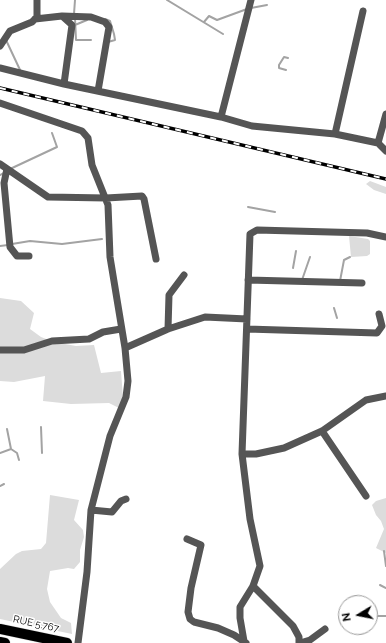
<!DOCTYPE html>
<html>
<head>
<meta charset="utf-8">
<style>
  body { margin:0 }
  #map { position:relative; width:386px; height:643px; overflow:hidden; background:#fff; font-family:Raleway,sans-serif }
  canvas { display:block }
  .north { position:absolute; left:338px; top:595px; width:40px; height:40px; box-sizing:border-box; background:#fff; border:1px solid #999; border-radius:50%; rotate:260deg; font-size:11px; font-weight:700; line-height:16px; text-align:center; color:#000 }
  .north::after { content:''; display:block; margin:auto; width:14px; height:18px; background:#000; clip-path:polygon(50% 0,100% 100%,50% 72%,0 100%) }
</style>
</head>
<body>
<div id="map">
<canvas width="386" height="643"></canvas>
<div class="north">N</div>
</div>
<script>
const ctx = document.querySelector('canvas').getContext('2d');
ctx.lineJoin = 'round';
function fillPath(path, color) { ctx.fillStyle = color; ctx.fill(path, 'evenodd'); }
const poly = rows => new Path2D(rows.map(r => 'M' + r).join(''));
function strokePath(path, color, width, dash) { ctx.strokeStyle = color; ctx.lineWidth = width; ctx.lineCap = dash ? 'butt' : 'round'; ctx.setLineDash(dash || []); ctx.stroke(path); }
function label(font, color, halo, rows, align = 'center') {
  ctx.font = font + ' Raleway,sans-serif'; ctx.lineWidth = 3; ctx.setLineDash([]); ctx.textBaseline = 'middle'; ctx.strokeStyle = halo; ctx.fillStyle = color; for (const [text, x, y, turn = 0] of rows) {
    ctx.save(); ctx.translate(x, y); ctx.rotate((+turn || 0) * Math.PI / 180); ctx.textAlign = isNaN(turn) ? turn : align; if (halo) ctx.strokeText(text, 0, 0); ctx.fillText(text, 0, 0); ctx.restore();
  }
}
const green = poly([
  [370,181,386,187,386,194,374,190,366,184],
  [349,236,368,239,370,241,370,254,367,256,351,257],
  [0,298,21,301,34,313,30,329,41,337,54,342,76,346,94,345,101,373,121,371,123,398,119,408,109,403,71,404,43,401,45,376,14,382,0,381],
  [50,495,79,500,74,520,83,530,84,537,80,550,80,562,74,569,68,568,50,571,47,589,50,602,61,618,71,623,72,634,0,619,0,569,16,554,22,551,41,549,46,543],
  [386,498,386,553,376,548,384,529,381,521,376,515,372,505,376,501]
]);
const stream = poly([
  [167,0,223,34],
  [251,8,267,5],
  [74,14,75,0],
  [75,18,76,40,91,40],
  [105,19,110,21,114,34,115,40,108,42],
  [204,22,209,16,217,20,247,9],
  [75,25,87,20],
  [6,40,21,72],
  [286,70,279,68,279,65,284,57,288,58],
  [10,169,57,147,52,133],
  [0,175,4,173],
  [248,207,275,212],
  [12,244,30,241,62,244,102,239],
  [0,246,8,245],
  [293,268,296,251],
  [302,280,310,257],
  [340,281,344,260,350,257],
  [334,308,337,318],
  [41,427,42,453],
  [7,429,11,449],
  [0,453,11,449,17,453,19,460],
  [0,486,4,484],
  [384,551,386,566],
  [380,585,386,588],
  [377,616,386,616]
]);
const minor = poly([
  [62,16,91,17,105,22,109,27,98,91],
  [35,19,62,16,72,25,64,84],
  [0,46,10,31,32,22,37,17,37,0],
  [0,68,64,84,221,117,252,126,335,134,378,143,386,151],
  [0,103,82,131,88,138,92,165,108,205,110,257,125,348,128,381,126,397,110,436,91,510,87,572,78,643],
  [221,117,251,0],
  [335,134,363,11],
  [378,143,386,114],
  [0,164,48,197,106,198,142,196,144,199,156,259],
  [7,169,4,183,10,247,17,256,29,256],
  [248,280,362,283],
  [168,329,169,295,184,275],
  [247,329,377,333,382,326,379,314],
  [125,348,168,329,205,317,247,319],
  [0,350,24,350,52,341,89,339,103,332,121,329],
  [322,431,366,496],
  [242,454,256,454,284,448,322,431,366,400,386,396],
  [91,510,112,512,121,501,126,499],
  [187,539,201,545,191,588,188,612,190,619,194,622,218,628,234,635,246,643],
  [253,586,293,626,299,637,299,643],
  [244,641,240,618,240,607,253,586,260,566,250,519,242,454,250,234,257,230,367,233,386,237],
  [300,643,310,640,325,629]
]);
const highway = poly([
  [0,629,67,643],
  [0,642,5,643]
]);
const rail = poly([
  [0,88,386,179]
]);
const streetNames = [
  ["RUE 5.767",36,624,12]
];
fillPath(green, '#dcdcdc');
strokePath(stream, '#a3a3a3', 2);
strokePath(highway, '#dbdbdb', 11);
strokePath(minor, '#555', 7);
strokePath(highway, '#000', 10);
strokePath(rail, '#000', 3.5);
strokePath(rail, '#fff', 2, [6]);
label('10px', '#000', '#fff', streetNames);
</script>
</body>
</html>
